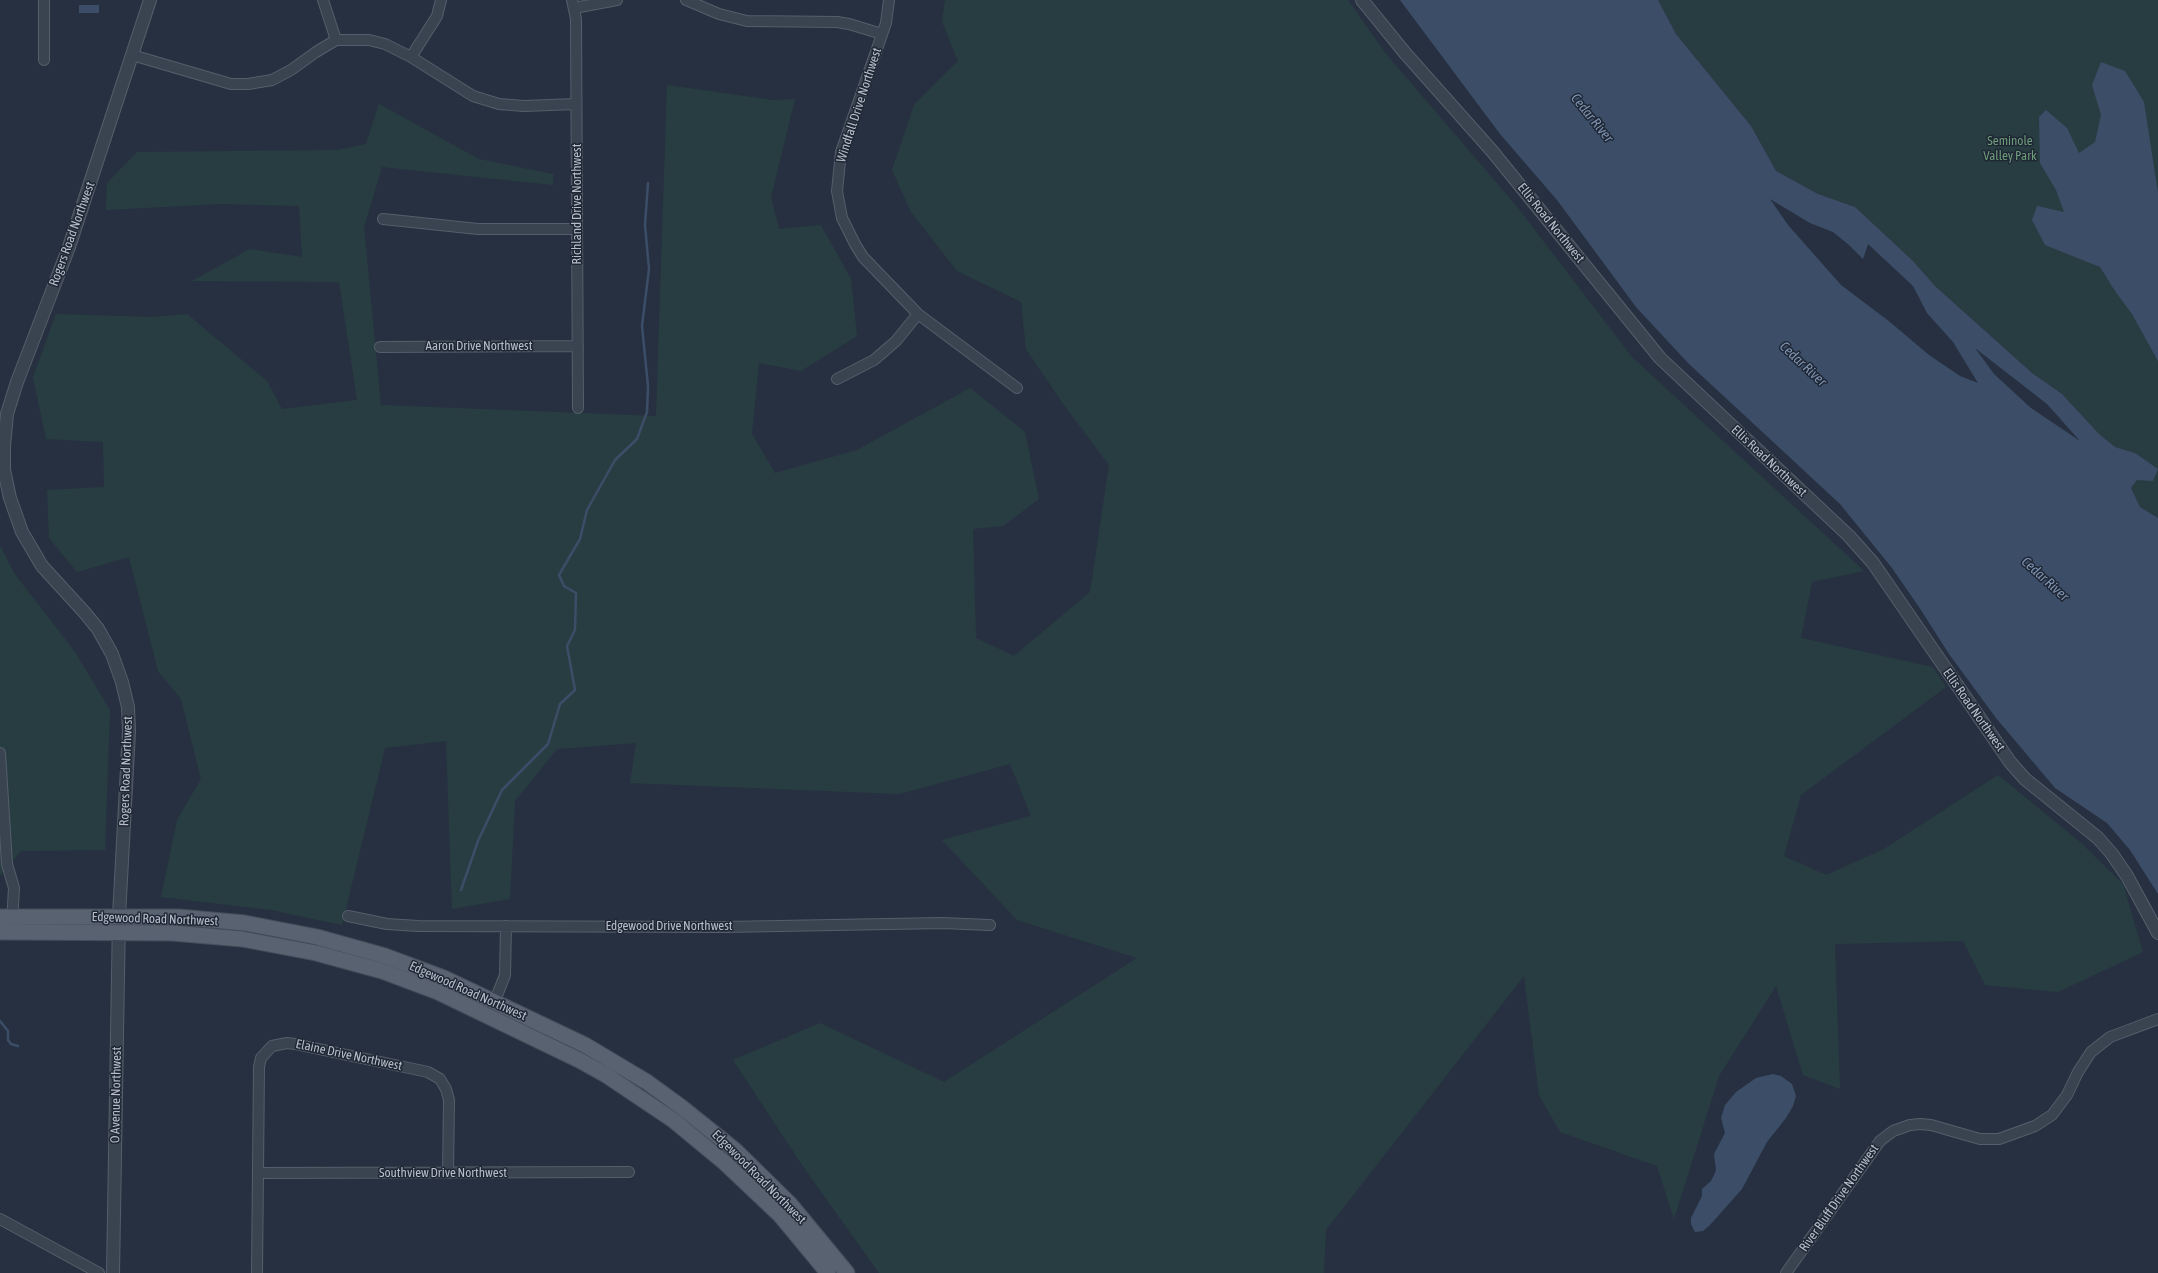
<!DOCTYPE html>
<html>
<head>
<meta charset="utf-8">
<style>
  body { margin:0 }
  canvas { display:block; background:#263040 }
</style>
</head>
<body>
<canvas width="2158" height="1273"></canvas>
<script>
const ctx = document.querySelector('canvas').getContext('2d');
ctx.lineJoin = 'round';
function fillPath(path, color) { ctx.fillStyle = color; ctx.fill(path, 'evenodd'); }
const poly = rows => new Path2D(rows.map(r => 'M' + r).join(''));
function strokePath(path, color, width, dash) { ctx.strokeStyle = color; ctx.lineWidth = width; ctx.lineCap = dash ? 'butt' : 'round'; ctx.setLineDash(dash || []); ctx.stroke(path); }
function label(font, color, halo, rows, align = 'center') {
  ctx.font = font + ' "Asap Condensed",sans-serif'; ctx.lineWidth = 3; ctx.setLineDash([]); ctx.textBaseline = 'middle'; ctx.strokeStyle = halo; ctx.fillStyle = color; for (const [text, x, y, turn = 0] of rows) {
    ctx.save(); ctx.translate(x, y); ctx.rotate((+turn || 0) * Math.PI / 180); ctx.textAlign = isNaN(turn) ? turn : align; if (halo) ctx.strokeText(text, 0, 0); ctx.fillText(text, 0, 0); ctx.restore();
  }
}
const green = poly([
  [945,0,1348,0,1386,54,1518,208,1632,357,1864,571,1812,582,1801,638,1933,667,1946,687,1801,795,1784,856,1826,875,1884,849,1998,775,2080,842,2123,884,2143,952,2058,992,1985,985,1963,941,1835,944,1840,1089,1803,1075,1776,986,1719,1076,1674,1219,1657,1166,1560,1132,1539,1095,1524,976,1326,1230,1324,1273,879,1273,804,1168,733,1060,820,1023,944,1082,1137,958,1017,920,942,840,1031,816,1010,764,899,794,630,783,636,743,557,749,515,801,510,899,452,909,446,741,385,748,342,925,271,910,161,897,177,820,201,779,181,699,158,671,129,557,77,572,49,538,47,490,104,487,103,442,46,439,33,377,56,314,152,317,187,314,267,381,282,409,357,400,339,282,192,281,250,249,302,257,299,206,220,204,106,210,107,183,137,152,337,150,366,144,379,104,479,159,553,174,553,185,382,167,364,227,381,405,656,416,667,85,773,100,795,99,771,197,779,229,821,225,851,279,857,336,801,371,759,363,752,434,775,473,857,450,970,388,1025,432,1039,499,1003,526,973,529,976,638,1014,656,1090,592,1109,465,1064,405,1026,349,1021,302,957,271,911,212,892,170,914,105,958,61,942,22],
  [1658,0,2158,0,2158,518,2140,507,2131,488,2137,480,2135,453,2115,447,2099,434,2062,394,2032,373,1935,286,1913,261,1855,207,1818,194,1776,171,1751,126,1676,34],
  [0,545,14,573,75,652,110,710,105,850,21,851,0,876]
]);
const water = poly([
  [1400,0,1658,0,1676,34,1751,126,1776,171,1818,194,1855,207,1913,261,1935,286,2032,373,2062,394,2099,434,2115,447,2135,453,2158,469,2153,481,2137,480,2131,488,2140,507,2158,518,2158,894,2130,850,2107,823,2055,788,1996,718,1949,654,1919,607,1892,568,1840,504,1688,363,1636,307,1557,200,1500,134],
  [1770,199,1810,223,1833,232,1849,245,1863,259,1868,244,1913,286,1927,313,1953,342,1978,383,1960,376,1929,355,1890,322,1841,285,1788,225],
  [1975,348,2047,404,2080,441,2031,408,1994,374],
  [79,5,99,5,99,13,79,13],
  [2101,62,2125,71,2144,102,2158,193,2158,361,2132,314,2115,291,2100,267,2045,245,2032,220,2037,206,2064,212,2056,190,2040,163,2039,117,2046,110,2067,128,2079,153,2095,142,2101,115,2092,85],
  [1773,1074,1781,1076,1792,1084,1796,1096,1793,1106,1786,1118,1767,1142,1742,1189,1710,1225,1703,1231,1695,1232,1691,1224,1691,1218,1702,1196,1702,1189,1711,1181,1714,1175,1716,1170,1714,1154,1725,1133,1721,1118,1725,1105,1736,1092,1756,1078]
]);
const stream = poly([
  [461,890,478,841,502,790,548,744,560,704,575,690,567,646,575,630,576,593,564,586,559,575,580,539,587,510,615,460,637,439,647,412,648,386,642,326,649,269,645,225,648,183],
  [0,1021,8,1031,8,1040,11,1044,18,1046]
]);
const minor = poly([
  [323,0,336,40],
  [572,0,576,19,578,408],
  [686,0,719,14,747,21,837,22,849,24,882,34],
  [889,0,886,23,841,152,837,191,842,218,855,244,863,257,918,314,1017,388],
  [574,8,617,0],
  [132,55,231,84,248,84,272,80,291,70,316,52,336,40,369,40,385,44,411,57,473,96,499,104,524,106,576,104],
  [411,57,437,16,441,0],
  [44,60,44,0],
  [383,219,478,229,577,229],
  [380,347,578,346],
  [837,379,874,360,896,341,918,314],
  [0,753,7,864,14,888,12,923],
  [348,916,387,924,418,926,725,927,942,923,990,925],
  [489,1016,505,975,506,926],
  [258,1173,629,1172],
  [0,1219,99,1273],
  [257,1273,259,1067,261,1058,272,1046,287,1043,295,1044,428,1072,440,1079,446,1089,449,1100,448,1173],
  [1786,1273,1880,1141,1893,1131,1910,1125,1920,1124,1931,1125,1980,1139,1999,1139,2035,1126,2052,1115,2067,1095,2078,1072,2091,1052,2110,1037,2158,1019]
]);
const tertiary = poly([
  [1362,0,1405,53,1492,151,1660,358,1849,536,1873,563,2010,762,2025,779,2098,838,2112,854,2127,876,2158,933],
  [113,1273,119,916,129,731,128,707,122,682,112,654,98,629,85,613,42,566,22,532,10,498,4,470,4,446,7,414,17,382,69,247,150,0]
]);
const primary = poly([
  [0,917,179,917,245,923,317,937,385,956,444,978,585,1045,647,1082,680,1106,736,1151,790,1204,847,1273],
  [0,932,172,933,242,939,316,953,382,971,438,992,579,1060,606,1075,673,1120,725,1163,780,1215,828,1273]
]);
const streetNames = [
  ["Windfall Drive Northwest",859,105,-72],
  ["Richland Drive Northwest",577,204,-90],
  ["Ellis Road Northwest",1551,223,51],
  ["Rogers Road Northwest",72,234,-70],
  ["Aaron Drive Northwest",479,346],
  ["Ellis Road Northwest",1769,461,43],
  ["Ellis Road Northwest",1974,710,55],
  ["Rogers Road Northwest",126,771,-88],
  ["Edgewood Road Northwest",155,919,2],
  ["Edgewood Drive Northwest",669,926],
  ["Edgewood Road Northwest",468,991,24],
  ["Elaine Drive Northwest",349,1055,12],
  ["O Avenue Northwest",116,1095,-89],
  ["Southview Drive Northwest",443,1173],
  ["Edgewood Road Northwest",759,1177,45],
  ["River Bluff Drive Northwest",1839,1198,-55]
];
const parkNames = [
  ["Seminole",2010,141],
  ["Valley Park",2010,156]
];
const waterNames = [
  ["Cedar River",1592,118,51],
  ["Cedar River",1803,364,43],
  ["Cedar River",2045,579,42]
];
fillPath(green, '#283d41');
fillPath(water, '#3c4d68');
strokePath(stream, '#3c4d68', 2.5);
strokePath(minor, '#555e6a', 12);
strokePath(tertiary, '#555e6a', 14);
strokePath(primary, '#444c59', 17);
strokePath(minor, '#3a4350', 10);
strokePath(tertiary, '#3a4350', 12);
strokePath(primary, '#586270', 15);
label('13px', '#b7beca', '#1f2735', streetNames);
label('13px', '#6e9b79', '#1f2735', parkNames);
label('italic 14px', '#7e93b1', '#1f2735', waterNames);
</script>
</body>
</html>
